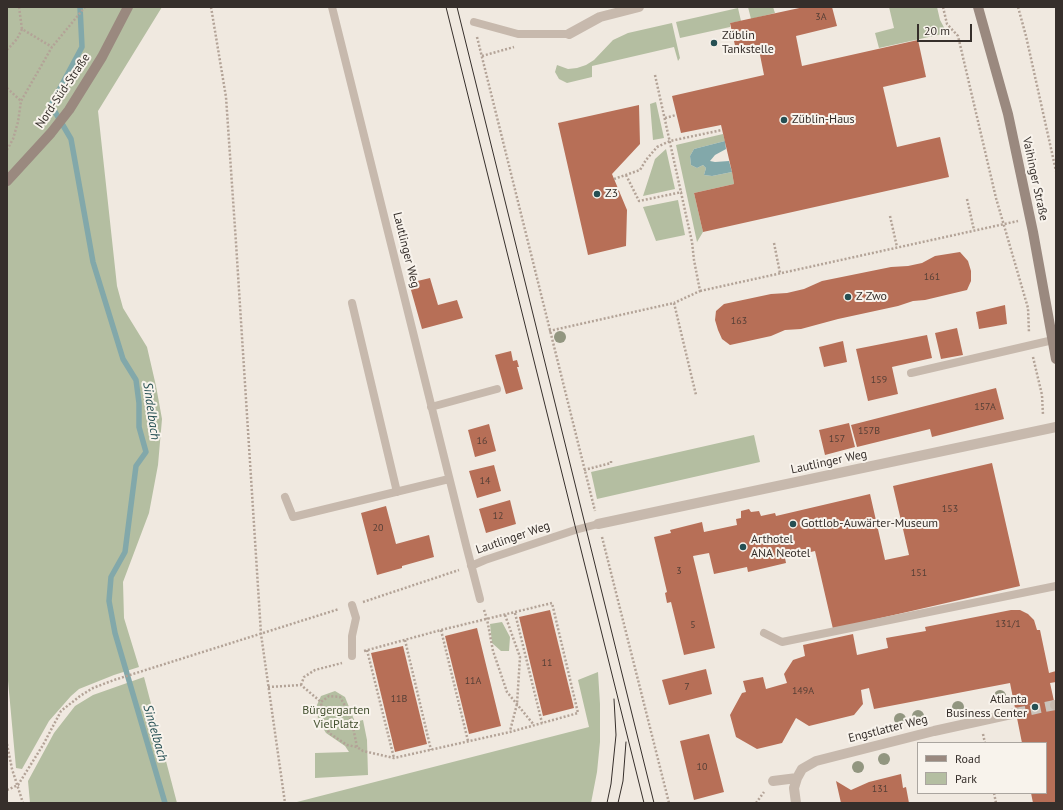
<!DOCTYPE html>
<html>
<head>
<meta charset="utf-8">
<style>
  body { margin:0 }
  #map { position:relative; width:1063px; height:810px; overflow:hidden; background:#f0e9e0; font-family:"PT Sans",sans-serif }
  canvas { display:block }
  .frame { position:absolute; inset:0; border:8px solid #362f2b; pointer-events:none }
  .legend { position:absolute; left:917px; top:742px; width:130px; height:52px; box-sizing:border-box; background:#f8f3ec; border:1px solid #aaa59f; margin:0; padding:5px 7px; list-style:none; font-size:12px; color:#362f2b }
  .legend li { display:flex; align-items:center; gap:8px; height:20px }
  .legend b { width:20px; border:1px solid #aaa59f }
  .scale { position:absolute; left:917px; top:24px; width:55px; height:18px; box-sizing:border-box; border:2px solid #362f2b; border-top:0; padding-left:5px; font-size:12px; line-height:14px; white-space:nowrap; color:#362f2b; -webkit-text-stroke:3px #f8f3ec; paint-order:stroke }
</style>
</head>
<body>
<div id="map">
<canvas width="1063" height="810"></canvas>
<div class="frame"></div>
<ul class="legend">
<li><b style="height:5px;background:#9a897f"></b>Road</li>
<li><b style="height:11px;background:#b4bea1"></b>Park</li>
</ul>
<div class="scale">20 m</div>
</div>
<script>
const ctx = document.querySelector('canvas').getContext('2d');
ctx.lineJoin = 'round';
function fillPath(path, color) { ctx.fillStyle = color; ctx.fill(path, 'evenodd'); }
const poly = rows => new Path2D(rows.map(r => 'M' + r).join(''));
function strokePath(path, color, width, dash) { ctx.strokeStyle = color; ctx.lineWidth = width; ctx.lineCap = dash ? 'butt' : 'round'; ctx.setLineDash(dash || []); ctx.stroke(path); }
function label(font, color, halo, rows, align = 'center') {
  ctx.font = font + ' "PT Sans",sans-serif'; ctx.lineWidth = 4; ctx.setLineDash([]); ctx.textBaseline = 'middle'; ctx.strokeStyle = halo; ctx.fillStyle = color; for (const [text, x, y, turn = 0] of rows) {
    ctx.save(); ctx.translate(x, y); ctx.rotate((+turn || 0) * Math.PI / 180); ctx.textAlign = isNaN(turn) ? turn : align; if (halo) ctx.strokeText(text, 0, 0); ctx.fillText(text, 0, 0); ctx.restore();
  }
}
const green = poly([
  [7,7,162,7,98,111,117,286,123,308,147,347,156,386,162,419,158,465,149,513,123,582,124,618,139,667,114,675,79,689,71,696,49,721,22,769,16,768,7,670],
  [748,7,773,7,775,13,751,19],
  [889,7,937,7,940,20,947,33,879,48,875,33,894,28],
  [738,8,741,21,730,23,730,27,680,38,676,22],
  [672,23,680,58,678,61,674,47,592,66,592,77,567,83,559,79,555,72,557,65,568,69,577,68,586,65,594,60,613,40,628,33],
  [656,102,664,138,653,140,650,104],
  [723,134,725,141,694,149,690,156,691,165,697,168,703,165,706,168,704,175,712,176,732,172,734,184,694,193,703,232,697,242,676,145],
  [666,149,675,189,643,196,655,159],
  [678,200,685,235,656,241,643,207],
  [754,435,760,462,597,499,591,472],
  [502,622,510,637,509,651,501,651,492,643,490,624],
  [598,672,600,704,600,742,597,772,591,803,293,803,589,727,578,680],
  [144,677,177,803,30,803,28,781,54,733,75,706,93,695],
  [335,691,345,697,355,722,363,720,367,740,368,775,315,778,315,753,349,752,345,746,326,733,318,720,317,705,321,696]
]);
const water = poly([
  [725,141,726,149,715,155,710,161,715,162,729,161,732,172,712,176,704,175,706,168,703,165,697,168,691,165,690,156,694,149]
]);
const stream = poly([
  [80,7,82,47,51,105,71,139,93,262,123,359,136,380,139,403,139,427,146,452,136,466,125,552,111,577,109,601,115,633,165,803]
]);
const building = poly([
  [804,7,832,7,837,26,796,36,802,66,918,40,926,77,883,87,897,147,940,137,949,177,703,232,694,193,734,184,732,172,721,125,681,133,672,96,764,75,758,45,736,50,730,23],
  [639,105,640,144,612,174,627,210,626,246,588,255,558,123],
  [960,252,968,261,971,271,971,281,967,290,925,300,913,301,898,306,838,319,801,329,785,330,771,336,730,345,722,339,718,330,715,320,716,311,724,304,771,294,787,293,804,289,822,281,891,267,908,266,922,263,935,256],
  [430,278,438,305,457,300,463,318,422,329,409,283],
  [1005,305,1007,324,979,329,976,312],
  [957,328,963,355,941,359,935,333],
  [927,335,932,358,892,367,898,394,868,401,856,349],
  [843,341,847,362,824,367,819,347],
  [511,351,513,361,517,360,519,367,517,367,523,389,506,394,495,355],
  [996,388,1004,419,932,437,930,429,857,447,851,425],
  [849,423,855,447,825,455,819,430],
  [489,424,496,451,475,457,468,430],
  [992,463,1020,586,833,629,815,551,785,558,786,563,748,572,747,567,714,574,709,553,693,556,715,648,684,655,671,602,667,603,665,593,667,592,654,537,671,533,670,530,702,522,704,532,737,525,736,519,741,518,741,511,749,509,751,512,759,511,761,516,775,513,776,516,870,494,885,560,909,555,893,486],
  [494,465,501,491,477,498,469,471],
  [510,500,516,524,486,533,479,509],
  [386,506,396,544,429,535,434,557,402,566,402,568,377,575,361,513],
  [550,610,574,708,543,716,519,617],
  [1011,610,1020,610,1028,614,1034,620,1037,630,1040,630,1049,673,1056,671,1056,682,1050,683,1056,710,1056,803,1033,803,1031,793,1046,793,1046,743,1022,743,1010,683,874,709,869,688,861,690,863,704,854,715,809,726,796,718,782,743,757,749,736,737,730,715,742,693,746,692,743,681,763,677,766,689,787,683,784,674,793,660,805,656,803,645,853,634,857,655,888,648,886,638,926,631,925,627],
  [477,628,501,726,469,734,445,636],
  [403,646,427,744,395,752,371,653],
  [706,669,712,694,669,705,662,680],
  [709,734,724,792,694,800,680,741],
  [901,774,903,788,906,787,909,803,841,803,836,781,851,790,869,782]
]);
const minorTunnel = poly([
  [1016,713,1055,705]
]);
const path = poly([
  [19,7,22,29],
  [211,7,226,97,236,243,261,634,285,803],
  [943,7,947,24,958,36,996,198,1028,308,1029,333],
  [1018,7,1026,36,1056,171],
  [477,37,595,511],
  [7,50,17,39,22,29,52,47],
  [482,56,514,47],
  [655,75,692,242,694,260,700,291,674,303],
  [7,88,21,101],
  [665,118,676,115],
  [7,150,13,139,18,122,21,101,52,47,85,7],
  [626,175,639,201,682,192],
  [614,179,640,170,646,160,657,147,670,141,722,130],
  [967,199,974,230],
  [890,216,897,247],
  [774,243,780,273],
  [700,291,1018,221],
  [549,331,674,303,696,395],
  [1033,357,1042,395,1043,415],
  [584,470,611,463,611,459],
  [602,537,669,803],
  [363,602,459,570],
  [484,610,487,619,493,651,507,692,534,725],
  [515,613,542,723],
  [505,615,520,657,517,704,510,731],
  [441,630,468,741],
  [405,640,431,750],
  [367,650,394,758],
  [301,685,304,677,315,670,342,663],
  [268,687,301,685,321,702],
  [983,734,985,743],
  [7,744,12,769,23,803],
  [357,747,353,727,347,709,340,697,329,696,321,702,323,719,329,733,347,745,357,747,363,751,394,758,510,732,578,713,552,603,441,630,364,651],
  [7,790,18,785,43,745,61,711,80,696,93,688,114,680,339,609],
  [994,793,996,803],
  [756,803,764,792]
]);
const service = poly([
  [332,7,466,545,480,599],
  [474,22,518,34,569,34],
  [352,303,397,492],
  [911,373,1053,340],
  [431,407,497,389],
  [285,497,293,517,449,479],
  [471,566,485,560,575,530,598,524],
  [764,633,782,642,1056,586],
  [352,656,352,636,356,618,352,605]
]);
const minor = poly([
  [569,34,600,17,639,7],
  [598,524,1056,427],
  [1055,705,1056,705],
  [773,781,797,778],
  [796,803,794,788,797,778,802,769,816,761,934,731,1016,713]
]);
const secondary = poly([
  [978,7,1008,114,1033,232,1056,359],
  [7,181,51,133,69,110,102,57,128,7]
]);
const tram = poly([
  [446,7,644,803],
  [457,7,654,803],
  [607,803,611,784,616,735,614,699],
  [618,803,623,781,626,742]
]);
const trees = [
  [560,337],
  [1000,696],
  [958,707],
  [918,716],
  [900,719],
  [884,759],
  [858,767]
];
const markers = [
  [714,43,4,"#254f53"],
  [784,120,4,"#254f53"],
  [597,194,4,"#254f53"],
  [848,297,4,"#254f53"],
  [793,524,4,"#254f53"],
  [743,547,4,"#254f53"],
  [1035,707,4,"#254f53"]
];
const numberNames = [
  ["3A",821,17],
  ["161",932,277],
  ["163",739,321],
  ["159",879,380],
  ["157A",985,407],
  ["157B",869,431],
  ["157",837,439],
  ["16",482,441],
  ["14",485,481],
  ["153",950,509],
  ["12",498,516],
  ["20",378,528],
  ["3",679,571],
  ["151",919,573],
  ["131/1",1008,624],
  ["5",693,625],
  ["11",547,663],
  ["11A",473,681],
  ["7",687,687],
  ["149A",803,691],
  ["11B",399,699],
  ["10",702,767],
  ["131",880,789]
];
const poiNames = [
  ["Züblin",722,36],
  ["Tankstelle",722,50],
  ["Züblin-Haus",792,120],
  ["Z3",605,194],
  ["Z Zwo",856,297],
  ["Gottlob-Auwärter-Museum",801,524],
  ["Arthotel",751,540],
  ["ANA Neotel",751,554],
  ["Atlanta",1027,700,"right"],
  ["Business Center",1027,714,"right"]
];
const streetNames = [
  ["Nord-Süd-Straße",63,91,-56],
  ["Vaihinger Straße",1035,179,78],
  ["Lautlinger Weg",406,250,76],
  ["Lautlinger Weg",829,462,-12],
  ["Lautlinger Weg",513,538,-19],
  ["Engstlatter Weg",888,729,-14]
];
const parkNames = [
  ["Bürgergarten",336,711],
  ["VielPlatz",336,725]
];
const waterNames = [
  ["Sindelbach",151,411,82],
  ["Sindelbach",155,733,74]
];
fillPath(green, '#b4bea1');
fillPath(water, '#82a8aa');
strokePath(stream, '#82a8aa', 5.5);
fillPath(building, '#b76f57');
strokePath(minorTunnel, '#cbc4bc', 10, [10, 5]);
strokePath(path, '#b3a397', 2.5, [2, 2]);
strokePath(service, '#c7b9ad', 8);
strokePath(minor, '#c7b9ad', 10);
strokePath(secondary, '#9a897f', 10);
strokePath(tram, '#362f2b', 1);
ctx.fillStyle = '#929680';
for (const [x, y] of trees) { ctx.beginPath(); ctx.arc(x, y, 6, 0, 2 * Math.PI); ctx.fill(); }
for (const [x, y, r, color] of markers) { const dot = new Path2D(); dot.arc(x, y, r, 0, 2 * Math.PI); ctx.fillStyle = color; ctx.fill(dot); strokePath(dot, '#f8f3ec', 1.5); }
label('10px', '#563f36', null, numberNames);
label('12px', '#362f2b', '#f8f3ec', poiNames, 'left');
label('12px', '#362f2b', '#f8f3ec', streetNames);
label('12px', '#455231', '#f8f3ec', parkNames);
label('italic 13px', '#254f53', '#f8f3ec', waterNames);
</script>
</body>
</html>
